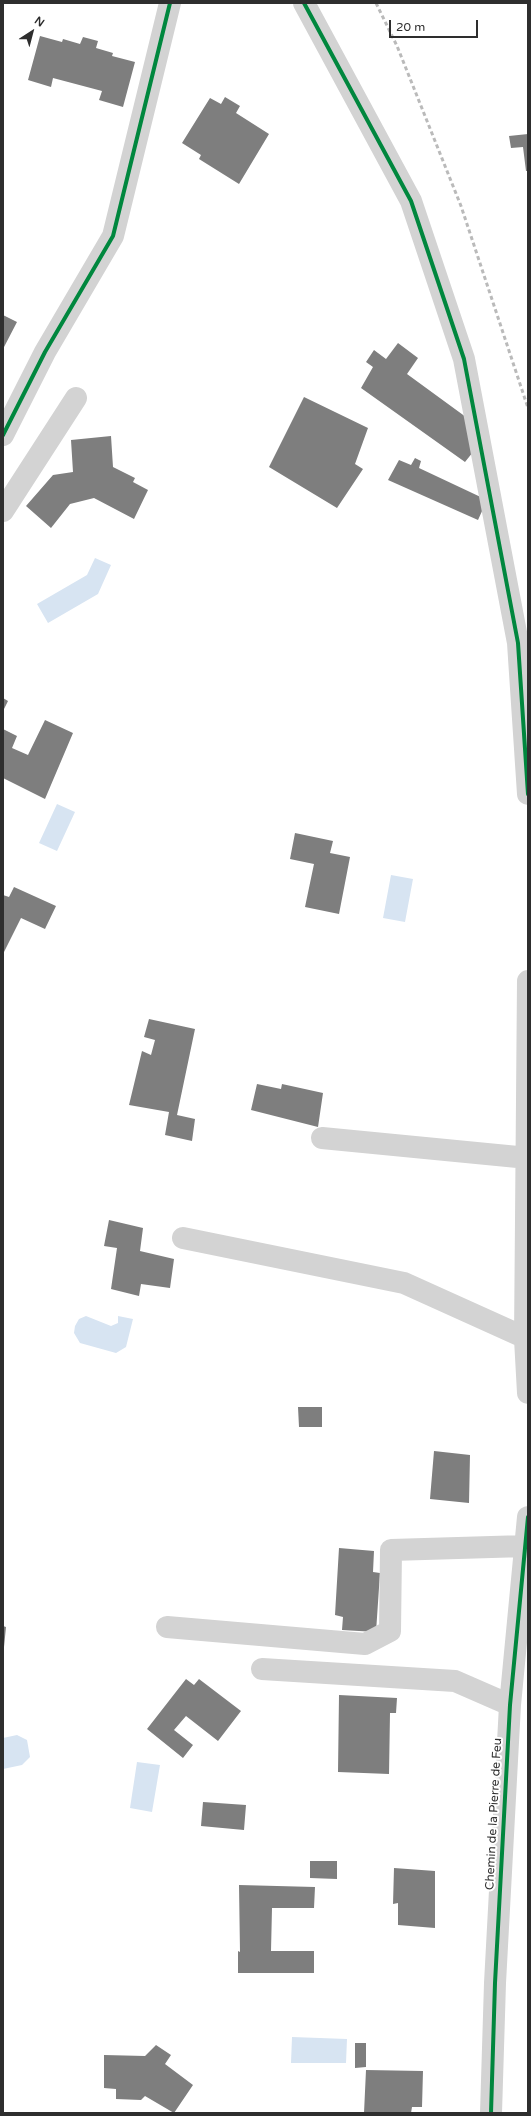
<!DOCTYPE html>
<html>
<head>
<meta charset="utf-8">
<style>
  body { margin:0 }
  #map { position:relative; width:531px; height:2116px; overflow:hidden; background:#fff; font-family:"Varela Round",sans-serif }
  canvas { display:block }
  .frame { position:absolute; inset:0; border:4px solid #2e2e2e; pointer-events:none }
  .north { position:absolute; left:12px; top:12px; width:40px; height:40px; -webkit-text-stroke:3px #fff; paint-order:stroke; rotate:36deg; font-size:11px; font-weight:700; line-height:16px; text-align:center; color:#2e2e2e }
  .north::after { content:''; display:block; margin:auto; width:14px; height:18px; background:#2e2e2e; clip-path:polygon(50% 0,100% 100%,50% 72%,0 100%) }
  .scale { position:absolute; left:389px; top:20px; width:89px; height:18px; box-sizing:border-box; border:2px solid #2e2e2e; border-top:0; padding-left:5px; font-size:12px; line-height:14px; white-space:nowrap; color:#2e2e2e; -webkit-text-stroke:3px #fff; paint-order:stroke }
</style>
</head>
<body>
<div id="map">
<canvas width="531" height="2116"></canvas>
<div class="frame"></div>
<div class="north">N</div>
<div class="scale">20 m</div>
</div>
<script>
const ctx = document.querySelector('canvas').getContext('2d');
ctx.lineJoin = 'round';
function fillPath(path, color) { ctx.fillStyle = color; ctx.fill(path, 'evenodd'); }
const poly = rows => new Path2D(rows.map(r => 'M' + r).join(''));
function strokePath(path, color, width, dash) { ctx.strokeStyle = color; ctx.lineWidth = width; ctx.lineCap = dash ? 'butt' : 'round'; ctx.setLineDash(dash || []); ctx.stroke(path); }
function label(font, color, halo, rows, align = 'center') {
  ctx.font = font + ' "Varela Round",sans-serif'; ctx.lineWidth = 4; ctx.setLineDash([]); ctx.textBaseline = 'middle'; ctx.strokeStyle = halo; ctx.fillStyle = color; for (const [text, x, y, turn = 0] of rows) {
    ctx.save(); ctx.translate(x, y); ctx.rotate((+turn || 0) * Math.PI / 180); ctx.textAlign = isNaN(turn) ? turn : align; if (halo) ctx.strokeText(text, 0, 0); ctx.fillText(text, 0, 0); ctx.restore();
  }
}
const water = poly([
  [95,558,111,565,98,594,48,623,37,604,87,575],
  [57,804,75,812,57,851,39,843],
  [391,875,413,879,405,922,383,918],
  [86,1316,111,1326,118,1323,118,1316,133,1319,126,1347,116,1353,80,1343,74,1333,75,1326,79,1319],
  [17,1735,27,1740,30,1757,22,1765,3,1769,3,1738],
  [137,1762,160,1765,152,1812,130,1808],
  [292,2037,347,2039,346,2063,291,2063]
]);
const building = poly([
  [40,36,62,42,63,39,80,44,83,37,98,41,96,48,113,53,112,56,135,62,123,107,99,100,102,91,53,78,51,87,28,80],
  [225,97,240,106,236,113,269,134,239,184,199,159,201,155,182,143,210,98,221,104],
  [528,134,528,171,526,171,523,147,511,148,509,136],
  [3,315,17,322,3,349],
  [398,343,418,358,407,374,470,420,477,447,465,462,361,388,373,367,366,362,374,350,386,359],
  [304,397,368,428,355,464,363,469,337,508,269,467],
  [111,436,113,467,135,478,133,482,148,490,134,519,94,498,70,504,51,528,26,506,53,475,73,472,71,440],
  [415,458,421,461,419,468,487,500,478,520,388,480,399,460,411,465],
  [3,698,8,701,3,711],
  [45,720,73,733,45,799,3,778,3,729,17,736,12,748,28,755],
  [295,833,333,841,330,853,350,857,339,914,305,907,314,864,290,859],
  [14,887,56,906,45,929,21,918,3,954,3,895,9,897],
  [149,1019,195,1029,177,1115,195,1119,192,1141,165,1135,169,1112,129,1105,142,1051,151,1055,155,1040,144,1037],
  [257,1084,281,1089,282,1084,323,1093,318,1127,251,1110],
  [109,1220,143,1228,140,1251,174,1259,170,1288,141,1284,139,1296,111,1289,117,1248,104,1246],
  [298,1407,322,1407,322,1427,299,1427],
  [434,1451,470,1455,469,1503,430,1499],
  [339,1548,374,1551,373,1572,380,1573,376,1632,342,1630,343,1617,335,1615],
  [3,1626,6,1627,4,1647,3,1647],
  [186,1679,194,1685,199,1679,241,1711,218,1741,186,1716,174,1730,193,1745,183,1758,147,1729],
  [339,1695,397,1698,396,1713,390,1713,389,1774,338,1772],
  [203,1802,246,1805,244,1830,201,1826],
  [310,1861,337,1861,337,1879,310,1878],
  [394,1868,435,1871,435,1928,398,1925,398,1903,393,1904],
  [239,1885,315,1887,314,1908,272,1908,271,1951,314,1951,314,1973,238,1973,238,1951,240,1952],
  [355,2043,366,2043,366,2067,355,2068],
  [156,2045,171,2055,165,2064,193,2085,174,2113,145,2096,141,2100,116,2099,116,2089,104,2088,104,2055,145,2056],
  [366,2070,423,2071,422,2107,412,2107,411,2113,364,2113]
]);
const minor = poly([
  [304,3,411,201,464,359,518,643,528,794],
  [3,435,45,352,113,236,170,3],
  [3,511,76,398],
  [528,981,525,1339,528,1393],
  [322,1138,528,1158],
  [183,1238,404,1283,528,1339],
  [167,1627,365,1644,390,1631,391,1550,525,1546],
  [262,1669,455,1681,510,1705],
  [491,2113,495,1983,510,1705,528,1517]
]);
const rail = poly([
  [376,3,397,46,461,206,528,408]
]);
const cycleway = poly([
  [304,3,411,201,464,359,518,643,528,794],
  [3,435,45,352,113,236,170,3],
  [491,2113,495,1983,510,1705,528,1517]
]);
const streetNames = [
  ["Chemin de la Pierre de Feu",494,1814,-87]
];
fillPath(water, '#d7e4f2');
fillPath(building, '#7e7e7e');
strokePath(minor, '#d3d3d3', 22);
strokePath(rail, '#bababa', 3, [4, 3]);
strokePath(cycleway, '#00873e', 4);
label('12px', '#2e2e2e', '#fff', streetNames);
</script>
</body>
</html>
